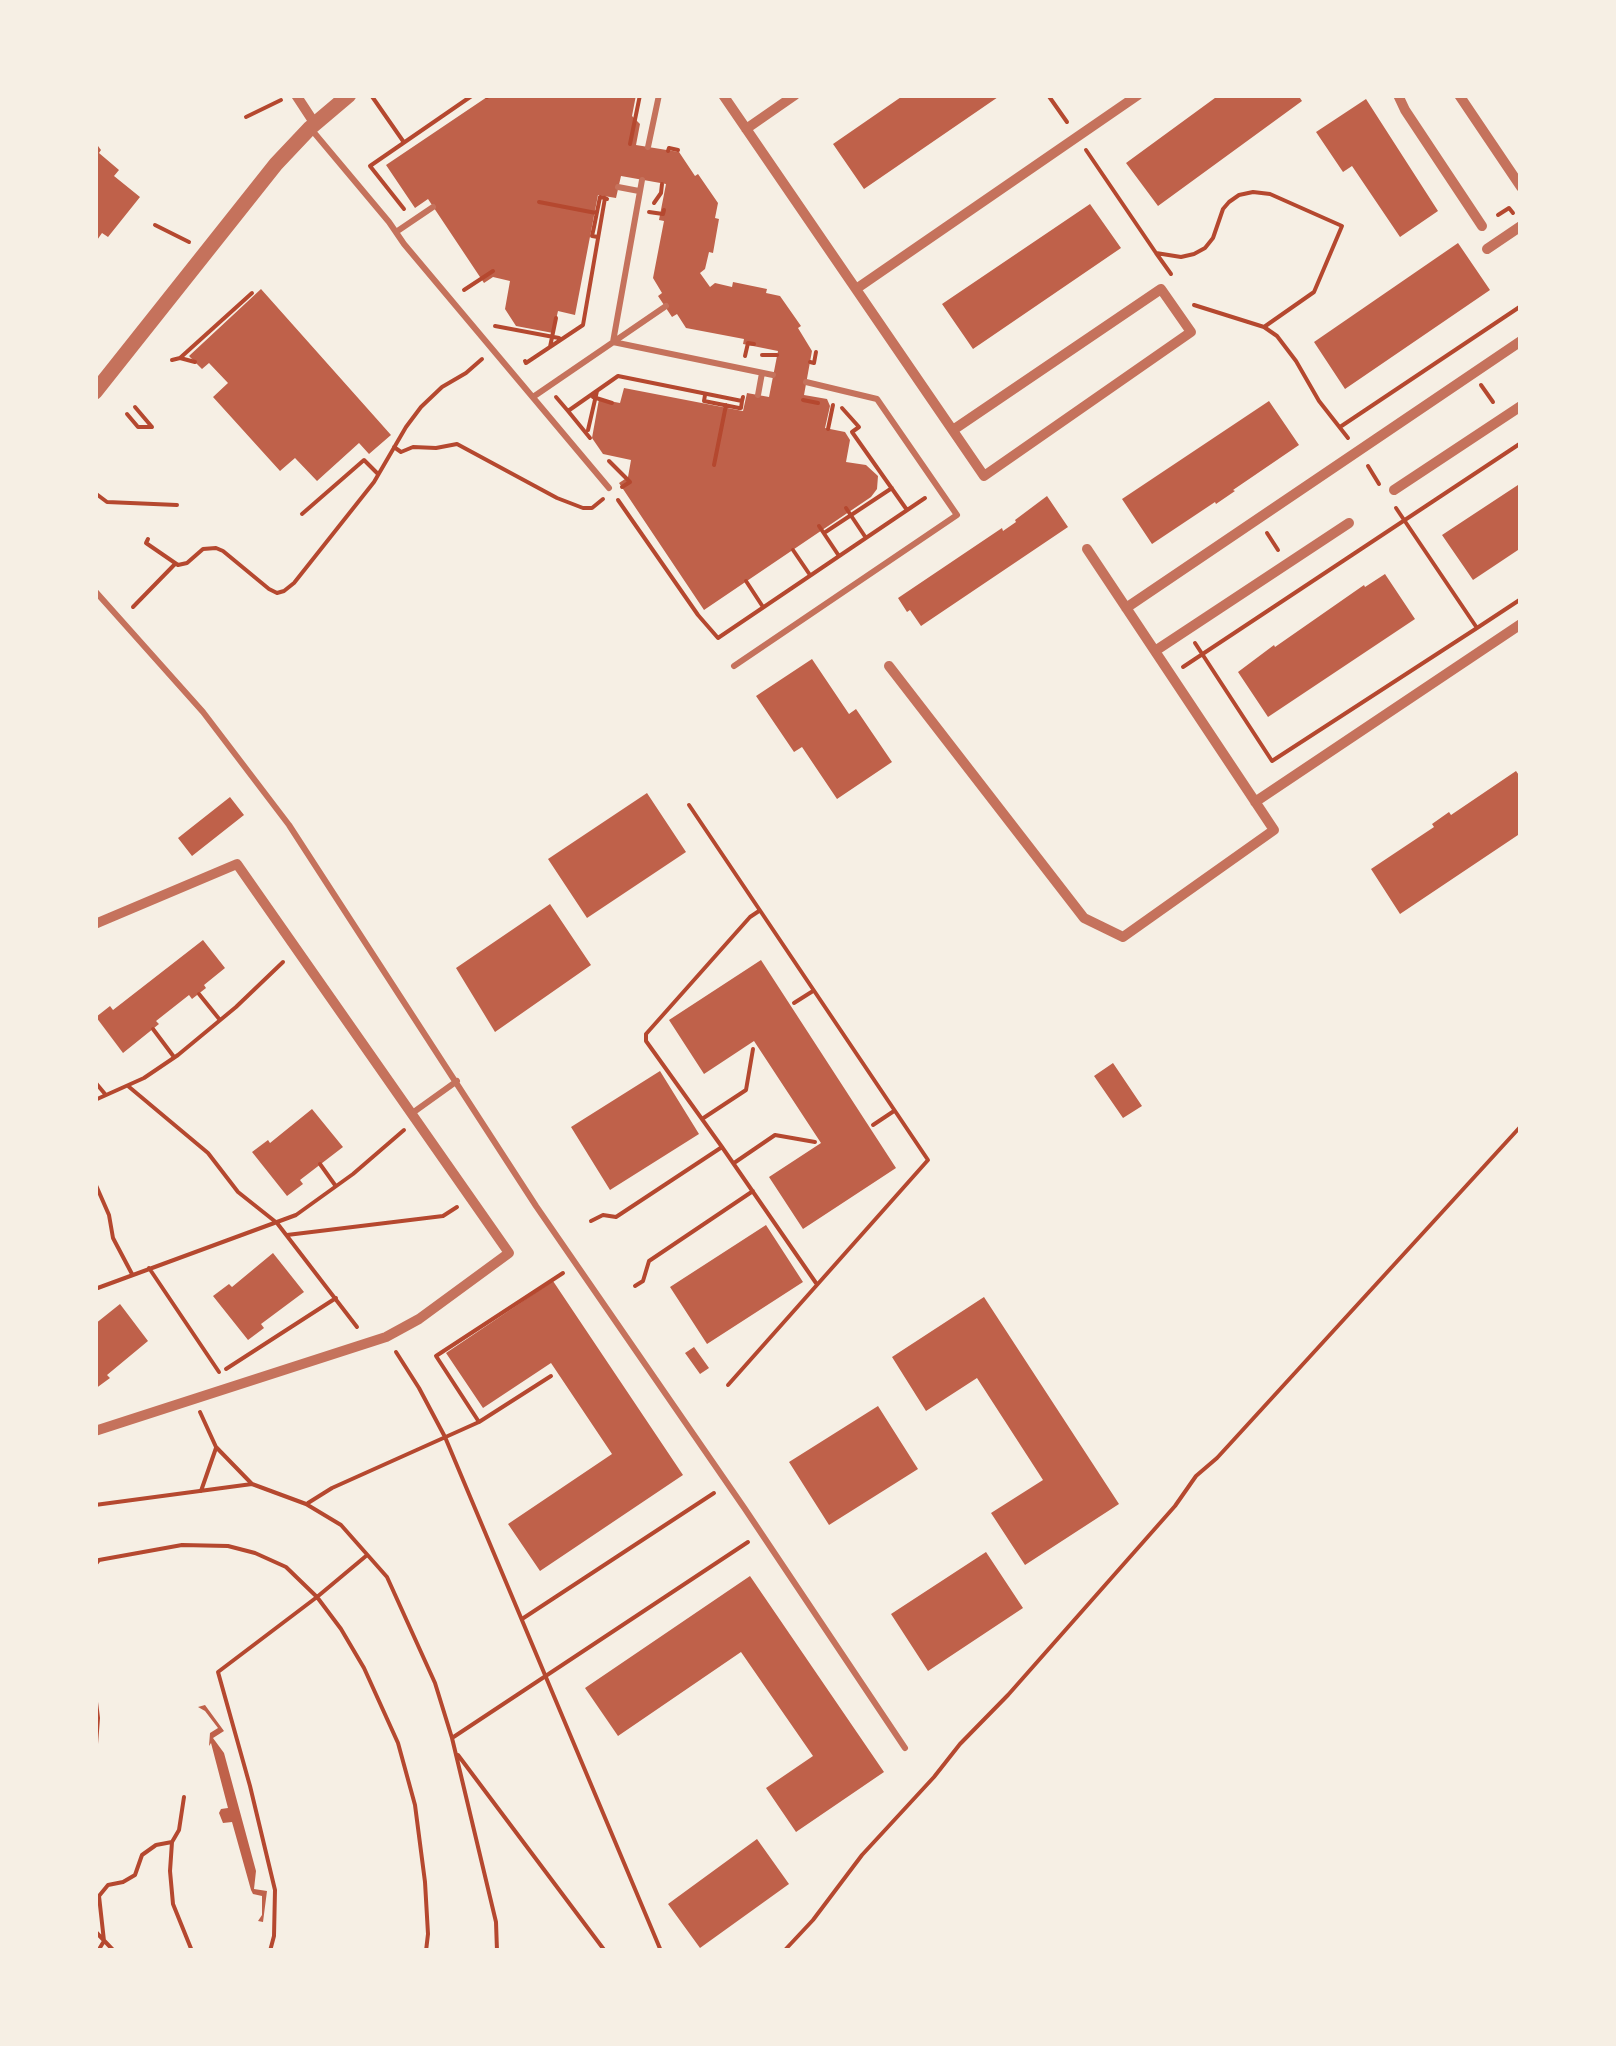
<!DOCTYPE html>
<html>
<head>
<meta charset="utf-8">
<style>
  body { margin:0 }
  #map { position:relative; width:1616px; height:2046px; overflow:hidden; background:#f6efe4; font-family:Merriweather,serif }
  canvas { display:block }
  .frame { position:absolute; inset:0; border:98px solid #f6efe4; pointer-events:none }
</style>
</head>
<body>
<div id="map">
<canvas width="1616" height="2046"></canvas>
<div class="frame"></div>
</div>
<script>
const ctx = document.querySelector('canvas').getContext('2d');
ctx.lineJoin = 'round';
function fillPath(path, color) { ctx.fillStyle = color; ctx.fill(path, 'evenodd'); }
const poly = rows => new Path2D(rows.map(r => 'M' + r).join(''));
function strokePath(path, color, width, dash) { ctx.strokeStyle = color; ctx.lineWidth = width; ctx.lineCap = dash ? 'butt' : 'round'; ctx.setLineDash(dash || []); ctx.stroke(path); }
const building = poly([
  [490,95,636,95,632,116,640,124,636,145,679,152,695,176,698,174,718,203,715,218,719,219,713,253,709,252,705,269,700,273,710,287,715,283,732,287,733,282,767,289,766,293,780,296,801,326,798,328,812,351,804,395,827,399,830,406,825,428,845,432,850,440,846,462,866,465,878,476,877,489,871,497,704,610,619,483,628,477,631,460,603,454,592,438,599,399,620,403,624,388,743,411,747,393,769,397,778,351,743,344,744,339,686,328,677,314,672,317,658,296,662,293,653,278,664,221,659,220,666,184,621,176,616,198,598,195,575,315,558,311,553,333,516,326,505,309,510,281,493,277,484,283,428,199,415,208,386,165],
  [904,95,1001,95,864,189,833,144],
  [1219,95,1298,95,1302,101,1158,206,1126,163],
  [1366,99,1438,211,1400,237,1352,166,1343,172,1316,132],
  [95,142,101,150,99,153,119,170,114,176,140,197,108,237,102,233,95,243],
  [1090,204,1121,248,973,349,942,304],
  [1458,243,1490,290,1345,389,1314,342],
  [261,289,391,435,369,454,359,443,317,481,295,458,280,471,213,397,228,383,209,363,202,369,189,356],
  [1269,401,1299,445,1233,490,1235,491,1216,504,1215,502,1152,544,1122,499],
  [1521,483,1521,548,1473,580,1442,535],
  [1047,496,1068,527,921,626,910,610,907,612,898,598,1002,528,1003,531,1016,522,1015,520],
  [1385,574,1415,619,1268,717,1238,672,1274,645,1275,647,1364,585,1365,587],
  [812,659,849,714,856,709,892,762,837,799,802,747,794,752,756,696],
  [1516,771,1521,778,1521,833,1400,914,1371,869,1434,827,1432,824,1449,812,1451,815],
  [647,793,686,852,587,918,548,859],
  [230,797,244,815,192,856,178,838],
  [550,904,591,965,495,1032,456,968],
  [203,940,225,968,204,985,206,988,192,999,189,995,156,1021,159,1024,123,1053,96,1017,110,1006,113,1010],
  [761,960,896,1168,803,1229,769,1177,821,1143,754,1041,704,1074,669,1020],
  [1113,1063,1142,1106,1123,1118,1094,1076],
  [660,1071,699,1134,610,1190,571,1127],
  [312,1109,343,1147,300,1180,303,1184,287,1196,252,1152,268,1140,270,1143],
  [766,1225,803,1282,707,1344,670,1287],
  [273,1253,304,1292,261,1324,264,1328,248,1340,213,1296,229,1284,232,1287],
  [553,1281,683,1475,540,1571,508,1524,612,1454,551,1363,483,1408,446,1353],
  [984,1297,1119,1504,1025,1565,991,1513,1043,1480,977,1378,926,1411,892,1357],
  [120,1304,148,1341,107,1375,110,1378,95,1389,95,1324],
  [694,1347,709,1368,700,1374,685,1353],
  [878,1406,918,1469,829,1525,789,1462],
  [986,1552,1023,1608,928,1671,891,1614],
  [750,1576,884,1772,796,1832,766,1788,813,1756,741,1652,618,1736,585,1688],
  [205,1705,224,1731,213,1738,224,1753,256,1871,254,1889,267,1891,263,1922,258,1921,262,1915,262,1896,253,1894,251,1890,232,1822,223,1823,219,1813,221,1809,228,1808,211,1743,209,1746,210,1733,218,1728,205,1711,198,1707],
  [757,1839,789,1884,700,1948,668,1904]
]);
const path = poly([
  [371,95,403,141],
  [485,95,487,97],
  [1048,95,1067,122],
  [246,117,281,100],
  [630,144,640,95],
  [1086,150,1156,253,1181,257,1194,254,1205,248,1213,238,1223,209,1229,202,1239,195,1253,192,1270,194,1342,226,1314,292,1264,327,1194,305],
  [668,151,669,148,678,150],
  [370,166,404,209],
  [370,166,473,95],
  [539,202,596,213],
  [654,203,661,193,662,184],
  [649,212,663,214,664,210],
  [1498,215,1509,208,1513,213],
  [155,225,189,242],
  [598,237,592,236,594,227,600,197,605,198],
  [1156,253,1171,274],
  [464,290,493,271],
  [495,326,559,338],
  [1264,327,1277,336,1296,361,1319,401,1348,438],
  [550,347,556,318],
  [762,355,777,355],
  [745,356,748,343,754,344],
  [180,358,195,362],
  [172,360,180,358,252,293],
  [525,361,526,363,583,325,605,198,607,199],
  [810,362,814,363,816,352],
  [1481,385,1493,402],
  [705,395,704,401,739,408,741,408,742,401],
  [556,397,568,411,618,376,742,401,743,397],
  [593,397,612,403],
  [803,400,818,403],
  [135,407,152,427],
  [842,408,859,427,852,432,907,510],
  [568,411,590,438],
  [127,414,138,427,152,427],
  [1340,427,1521,306],
  [828,429,833,405],
  [588,430,597,391],
  [394,447,401,452,413,447,436,448,457,444,557,498,583,508,592,508,603,499],
  [609,461,630,482,622,487],
  [714,465,726,405],
  [1368,466,1379,484],
  [95,493,107,502,177,505],
  [618,500,698,615,718,638,925,498],
  [846,508,866,538],
  [1396,508,1477,628,1521,599],
  [302,514,364,460,378,474],
  [819,526,839,556],
  [824,533,892,488],
  [1267,533,1278,550],
  [148,539,146,543,178,565,187,563,203,549,216,548,223,551,269,589,277,593,284,591,294,583,374,482,406,427,421,407,442,387,466,373,482,359],
  [793,550,810,575],
  [746,581,763,607],
  [133,607,175,564],
  [1195,643,1272,761,1477,628],
  [1183,667,1521,443],
  [689,805,928,1160,728,1385],
  [759,911,750,917,646,1034,646,1041,722,1147,816,1283],
  [199,994,220,1020],
  [794,1003,813,991],
  [153,1029,174,1057],
  [95,1082,105,1094],
  [128,1086,208,1153,238,1192,277,1223,357,1327],
  [95,1100,144,1078,178,1055,236,1007,283,962],
  [702,1119,746,1090,753,1049],
  [873,1125,894,1111],
  [734,1163,775,1135,815,1142],
  [320,1164,335,1185],
  [95,1183,109,1215,113,1238,132,1274],
  [591,1221,603,1215,616,1217,722,1147],
  [287,1235,443,1216,457,1207],
  [149,1268,219,1372],
  [635,1286,643,1281,649,1261,753,1191],
  [95,1289,296,1215,353,1174,404,1130],
  [396,1352,419,1388,445,1437,661,1951],
  [226,1369,336,1298],
  [200,1412,216,1447,252,1484],
  [479,1422,436,1356,563,1273],
  [201,1491,216,1448],
  [308,1503,332,1488,479,1422,551,1376],
  [95,1505,252,1484,306,1504,341,1525,387,1577,435,1683,452,1738,496,1922,497,1951],
  [95,1565,99,1560,182,1545,228,1546,255,1553,286,1567,317,1597,341,1629,364,1668,398,1743,415,1805,425,1882,428,1934,426,1951],
  [522,1619,714,1493],
  [95,1694,98,1718,95,1757],
  [452,1738,748,1542],
  [458,1755,605,1951],
  [172,1842,170,1871,173,1904,192,1951],
  [95,1931,114,1951],
  [98,1951,104,1941,99,1896,108,1885,123,1882,135,1875,142,1855,156,1845,172,1842,179,1830,184,1797],
  [270,1951,274,1936,275,1890,250,1786,218,1672,317,1597,366,1556],
  [784,1951,813,1920,862,1855,934,1777,960,1744,1008,1695,1175,1506,1196,1476,1217,1458,1521,1126]
]);
const service = poly([
  [311,129,389,222,404,244,609,488],
  [648,147,659,95],
  [642,180,613,342,773,375],
  [618,187,639,191],
  [396,232,433,207],
  [758,395,762,373],
  [533,397,666,306],
  [95,591,203,712,289,825,536,1206,745,1509,905,1748],
  [734,666,957,515,877,399,806,382],
  [411,1114,457,1081]
]);
const minor = poly([
  [296,95,315,124],
  [723,95,984,476,1191,332,1161,289,953,430],
  [1398,95,1405,110,1482,226],
  [1459,95,1521,187],
  [746,129,795,95],
  [1487,249,1521,226],
  [856,289,1138,95],
  [1394,490,1521,406],
  [1126,608,1521,341],
  [1155,651,1349,523],
  [889,666,1084,918,1123,937,1274,830,1087,549],
  [1255,802,1521,624],
  [95,924,237,864,509,1253,419,1319,386,1337,95,1431]
]);
const tertiary = poly([
  [95,392,276,164,310,128,349,95]
]);
fillPath(building, '#bf614a');
strokePath(path, '#b5482f', 4);
strokePath(service, '#c5725c', 6);
strokePath(minor, '#c5725c', 10);
strokePath(tertiary, '#c5725c', 15);
</script>
</body>
</html>
